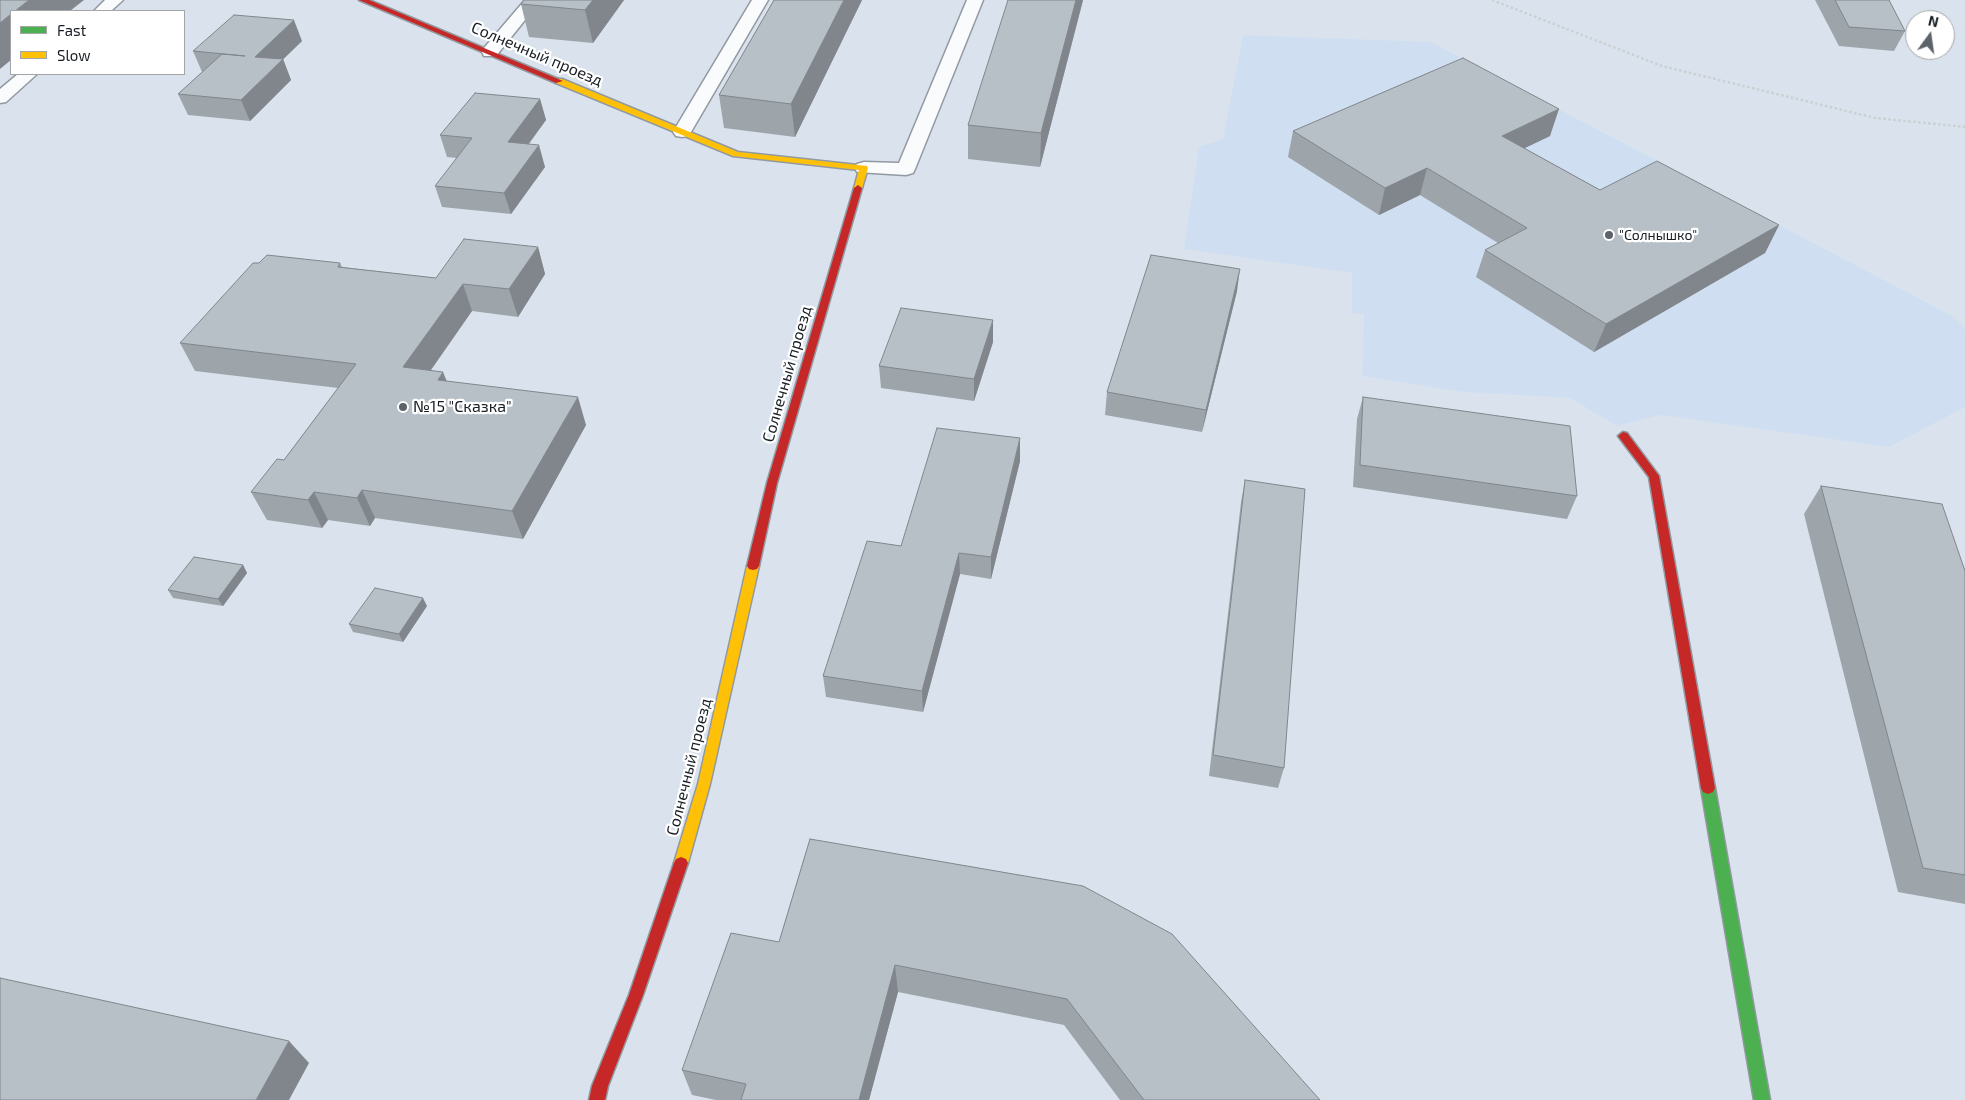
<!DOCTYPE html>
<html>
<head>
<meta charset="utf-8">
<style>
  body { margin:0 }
  #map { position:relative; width:1965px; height:1100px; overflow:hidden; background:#dae3ed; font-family:"Exo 2",sans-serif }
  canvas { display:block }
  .legend { position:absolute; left:10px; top:10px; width:175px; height:65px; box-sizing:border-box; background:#fff; border:1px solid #a3a5a7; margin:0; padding:6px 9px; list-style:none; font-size:15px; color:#181e24 }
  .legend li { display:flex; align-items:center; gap:10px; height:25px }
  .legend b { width:25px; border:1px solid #a3a5a7 }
  .north { position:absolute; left:1905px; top:10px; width:50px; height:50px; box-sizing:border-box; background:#fff; border:1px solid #a3a5a7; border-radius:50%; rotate:14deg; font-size:14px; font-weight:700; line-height:20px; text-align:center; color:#181e24 }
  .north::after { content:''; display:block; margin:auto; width:18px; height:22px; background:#5c636a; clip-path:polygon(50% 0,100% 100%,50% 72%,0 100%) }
</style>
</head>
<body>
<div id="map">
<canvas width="1965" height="1100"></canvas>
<ul class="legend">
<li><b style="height:6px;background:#4caf50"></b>Fast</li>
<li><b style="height:6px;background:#ffc107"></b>Slow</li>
</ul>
<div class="north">N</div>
</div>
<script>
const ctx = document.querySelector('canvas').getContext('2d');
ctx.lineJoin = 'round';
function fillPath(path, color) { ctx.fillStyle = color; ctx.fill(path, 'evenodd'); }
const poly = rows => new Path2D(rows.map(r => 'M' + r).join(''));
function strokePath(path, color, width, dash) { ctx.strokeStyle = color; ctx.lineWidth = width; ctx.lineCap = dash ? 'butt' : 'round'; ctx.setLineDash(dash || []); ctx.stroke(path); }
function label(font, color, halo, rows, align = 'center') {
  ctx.font = font + ' "Exo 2",sans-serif'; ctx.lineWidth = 4.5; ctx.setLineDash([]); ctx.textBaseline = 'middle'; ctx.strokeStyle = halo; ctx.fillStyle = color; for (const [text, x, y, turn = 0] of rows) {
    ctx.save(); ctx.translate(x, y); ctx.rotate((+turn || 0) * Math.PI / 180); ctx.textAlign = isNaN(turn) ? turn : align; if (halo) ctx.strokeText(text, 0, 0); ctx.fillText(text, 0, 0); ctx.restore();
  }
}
const built = poly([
  [1243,35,1431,42,1954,317,1965,329,1965,407,1889,447,1660,415,1616,426,1571,398,1464,392,1362,376,1364,315,1352,313,1352,273,1184,249,1199,147,1223,139]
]);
const path = poly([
  [1492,0,1662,66,1875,118,1965,127]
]);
const lane = poly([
  [105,0,123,0,111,11,94,11,105,0],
  [525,0,541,0,496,56,484,56,482,52,484,48,525,0],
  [752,0,768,0,691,132,688,136,682,137,676,136,673,132,752,0],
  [967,0,983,0,915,169,913,173,906,175,857,172,855,168,857,164,864,162,899,163,967,0],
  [18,74,37,74,6,102,0,103,0,89,18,74]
]);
const fast = poly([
  [1708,782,1713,784,1715,788,1770,1100,1754,1100,1701,788,1703,784,1708,782]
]);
const slow = poly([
  [556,79,562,79,738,152,867,166,868,168,862,188,858,191,854,188,859,170,733,156,556,83,556,79],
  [753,562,757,563,759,566,710,784,688,863,686,867,681,869,676,867,674,863,698,784,747,566,749,563,753,562]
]);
const jam = poly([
  [359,0,369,0,563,81,556,83,359,0],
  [858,185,862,188,777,483,759,566,757,569,753,570,749,569,747,566,767,483,854,188,858,185],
  [1623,432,1627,433,1659,476,1715,788,1713,792,1708,794,1703,792,1701,788,1649,477,1618,436,1623,432],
  [681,857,686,859,688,863,643,995,608,1086,605,1100,589,1100,592,1086,629,995,674,863,676,859,681,857]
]);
const wall = poly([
  [624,0,593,43,529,37,521,4],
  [774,0,862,0,795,137,724,128,719,95],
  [1083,0,1040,167,968,159,968,125],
  [1815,0,1889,0,1905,31,1894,51,1839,46],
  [302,41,283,59,291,80,250,121,188,115,178,94,202,72,193,51],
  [540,99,546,120,529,144,545,167,511,214,442,207,435,186,457,158,447,157,440,135],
  [1293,131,1550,136,1524,148,1600,190,1779,225,1765,253,1594,352,1476,277,1485,250,1498,243,1420,195,1379,215,1288,157],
  [538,247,545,274,518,317,472,311,431,370,446,381,586,425,523,539,375,518,370,526,328,520,322,528,267,520,251,492,284,460,338,388,195,371,180,343,340,263,342,267,436,278],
  [1237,291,1202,432,1105,415,1107,392],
  [993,342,974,401,881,388,879,366],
  [1363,397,1577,496,1567,519,1353,487,1357,419],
  [1020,461,991,579,960,574,923,712,826,697,823,676,901,546],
  [1245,480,1284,768,1278,788,1209,776,1241,502],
  [1821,486,1965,571,1965,904,1898,892,1804,514],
  [243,565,247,573,223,606,173,598,168,590],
  [427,606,403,642,353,632,349,624],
  [810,839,1320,1100,1120,1100,1064,1025,898,992,869,1100,716,1100,692,1095,682,1070,779,942]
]);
const shadedWall = poly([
  [29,0,84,0,70,11,15,11],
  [593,0,624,0,593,43,585,10],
  [844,0,862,0,795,137,791,104],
  [1076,0,1083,0,1040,167,1041,133],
  [11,14,11,60,0,69,0,23],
  [294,20,302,41,264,78,255,57],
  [283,59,291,80,250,121,241,100],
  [540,99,546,120,514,163,508,142],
  [1559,109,1550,136,1494,163,1502,136],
  [539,145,545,167,511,214,504,193],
  [1427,168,1420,195,1379,215,1385,188],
  [1779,225,1765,253,1594,352,1606,324],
  [538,247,545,274,518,317,509,289],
  [1240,269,1237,291,1202,432,1206,410],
  [463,284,472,311,414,394,403,367],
  [993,320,993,342,974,401,974,379],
  [443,372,454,399,438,380],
  [578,397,586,425,523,539,512,511],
  [1020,438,1020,461,991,579,991,557],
  [362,490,375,518,370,526,357,498],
  [314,492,328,520,322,528,308,500],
  [959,553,960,574,923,712,922,691],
  [243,565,247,573,223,606,218,599],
  [423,598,427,606,403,642,399,634],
  [895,965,898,992,869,1100,859,1100],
  [289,1041,309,1063,289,1100,256,1100]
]);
const building = poly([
  [0,0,29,0,15,11,11,11,11,14,0,23,0,0],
  [524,0,593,0,585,10,521,4,524,0],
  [774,0,844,0,791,104,719,95,774,0],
  [1008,0,1076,0,1041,133,968,125,1008,0],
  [1835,0,1889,0,1905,31,1849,27,1835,0],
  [234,15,294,20,255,57,283,59,241,100,178,94,222,54,245,56,193,51,234,15],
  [1463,58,1559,109,1502,136,1600,190,1657,161,1779,225,1606,324,1485,250,1527,228,1427,168,1385,188,1293,131,1463,58],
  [475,93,540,99,508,142,539,145,504,193,435,186,472,138,440,135,475,93],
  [464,239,538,247,509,289,463,284,403,367,443,372,438,380,578,397,512,511,362,490,357,498,314,492,308,500,251,492,277,459,284,460,356,364,180,343,253,263,259,263,267,255,340,263,338,267,436,278,464,239],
  [1151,255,1240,269,1206,410,1107,392,1151,255],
  [901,308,993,320,974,379,879,366,901,308],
  [1363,397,1570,426,1577,496,1360,465,1363,397],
  [937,428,1020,438,991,557,959,553,922,691,823,676,867,541,901,546,937,428],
  [1245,480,1305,489,1284,768,1213,755,1245,480],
  [1821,486,1942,504,1965,571,1965,875,1923,868,1821,486],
  [194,557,243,565,218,599,168,590,194,557],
  [375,588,423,598,399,634,349,624,375,588],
  [810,839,1083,886,1172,934,1320,1100,1144,1100,1067,999,895,965,859,1100,741,1100,746,1084,682,1070,731,933,779,942,810,839],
  [0,978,289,1041,256,1100,0,1100,0,978]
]);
const markers = [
  [1609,235,5,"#5c636a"],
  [403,407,5,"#5c636a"]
];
const farPoinames = [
  ["\"Солнышко\"",1619,235]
];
const streetNames = [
  ["Солнечный проезд",537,54,23],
  ["Солнечный проезд",787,374,-74],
  ["Солнечный проезд",689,767,-76]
];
const poiNames = [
  ["№15 \"Сказка\"",413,407]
];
fillPath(built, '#cfdff1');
strokePath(lane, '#9299a1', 3);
strokePath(fast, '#9299a1', 3);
strokePath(slow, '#9299a1', 3);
strokePath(jam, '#9299a1', 3);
strokePath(path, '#cccfd2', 2.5, [2.5, 2.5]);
fillPath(lane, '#f9fbfc');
fillPath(fast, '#4caf50');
fillPath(slow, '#ffc107');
fillPath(jam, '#c62828');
fillPath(wall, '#9da5ab');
fillPath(shadedWall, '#80868b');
fillPath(building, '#b7c0c7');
strokePath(building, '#80868b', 1);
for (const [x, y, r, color] of markers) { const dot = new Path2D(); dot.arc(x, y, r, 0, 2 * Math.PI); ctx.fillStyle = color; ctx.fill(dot); strokePath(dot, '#fff', 2); }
label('14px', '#181e24', '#fff', farPoinames, 'left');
label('16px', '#181e24', '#fff', streetNames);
label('16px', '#181e24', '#fff', poiNames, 'left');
</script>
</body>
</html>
